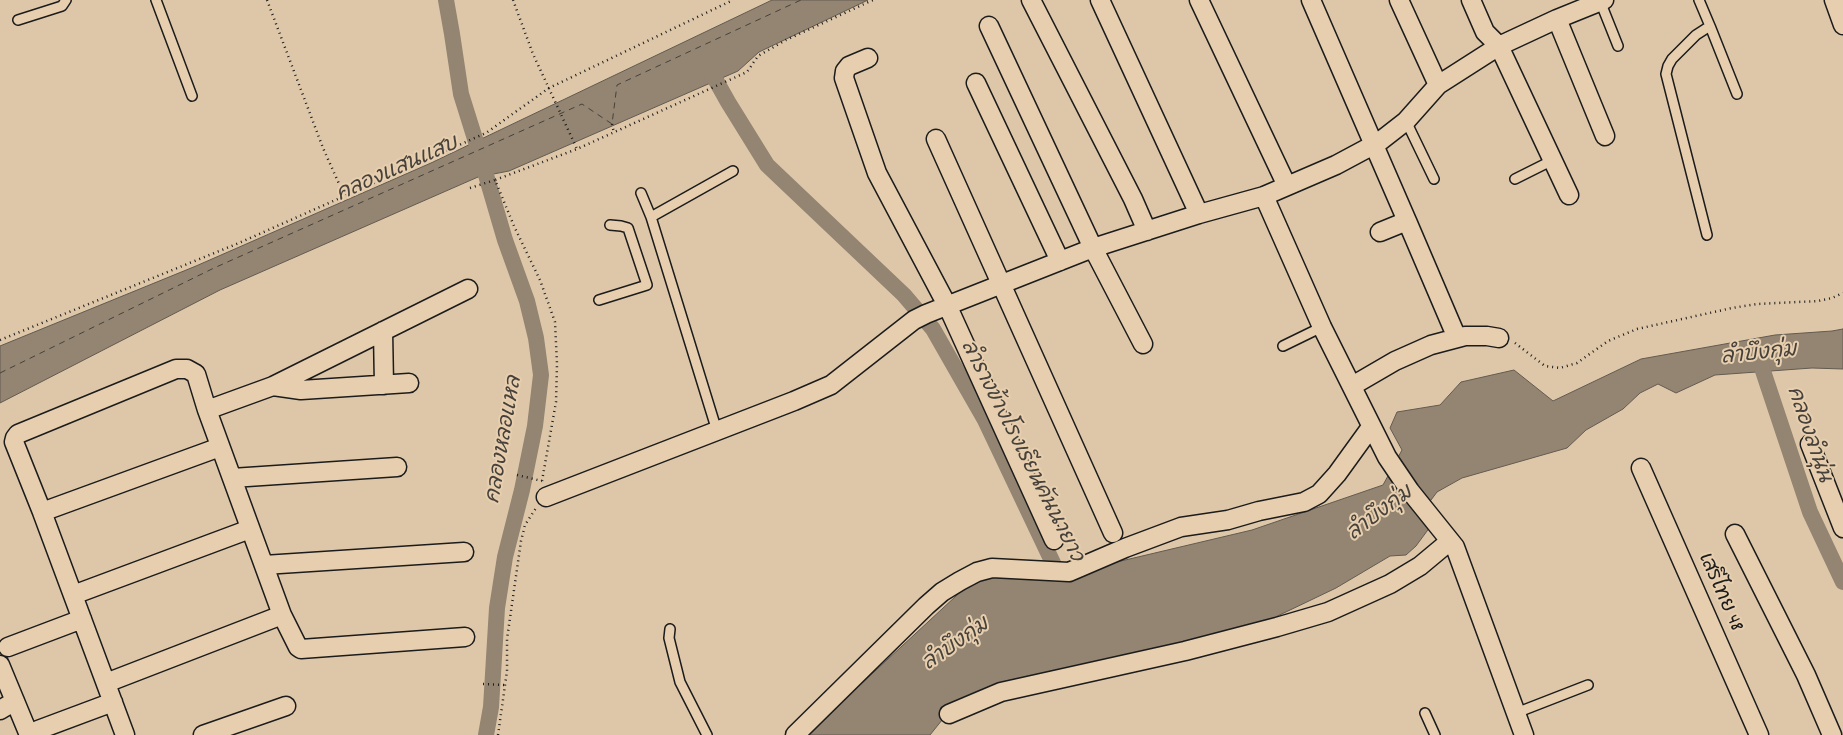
<!DOCTYPE html>
<html>
<head>
<meta charset="utf-8">
<style>
  body { margin:0 }
  canvas { display:block; background:#dec7a8 }
</style>
</head>
<body>
<canvas width="1843" height="735"></canvas>
<script>
const ctx = document.querySelector('canvas').getContext('2d');
ctx.lineJoin = 'round';
function fillPath(path, color) { ctx.fillStyle = color; ctx.fill(path, 'evenodd'); }
const poly = rows => new Path2D(rows.map(r => 'M' + r).join(''));
function strokePath(path, color, width, dash) { ctx.strokeStyle = color; ctx.lineWidth = width; ctx.lineCap = dash ? 'butt' : 'round'; ctx.setLineDash(dash || []); ctx.stroke(path); }
function label(font, color, halo, rows, align = 'center') {
  ctx.font = font + ' Dekko,"Playpen Sans Thai",sans-serif'; ctx.lineWidth = 4; ctx.setLineDash([]); ctx.textBaseline = 'middle'; ctx.strokeStyle = halo; ctx.fillStyle = color; for (const [text, x, y, turn = 0] of rows) {
    ctx.save(); ctx.translate(x, y); ctx.rotate((+turn || 0) * Math.PI / 180); ctx.textAlign = isNaN(turn) ? turn : align; if (halo) ctx.strokeText(text, 0, 0); ctx.fillText(text, 0, 0); ctx.restore();
  }
}
const water = poly([
  [772,0,868,0,759,52,738,71,509,171,478,177,220,290,0,403,0,346,196,266,431,163,772,0],
  [1843,329,1843,369,1812,368,1715,375,1676,393,1658,384,1640,393,1623,409,1586,430,1567,448,1462,478,1437,492,1419,516,1430,527,1416,546,1406,555,1390,556,1336,588,1265,622,950,710,930,735,806,735,983,571,1083,570,1252,530,1383,485,1402,450,1390,428,1397,412,1440,405,1461,382,1514,370,1553,401,1641,359,1775,335,1832,331,1843,329]
]);
const canal = poly([
  [446,0,452,34,461,94,481,158,505,240,527,301,536,338,541,375,535,426,522,490,505,557,497,608,491,707,486,735],
  [705,61,728,102,767,165,904,295,933,329,985,420,1062,582],
  [1758,356,1810,512,1843,582]
]);
const ferry = poly([
  [0,373,214,268,582,104,612,124,617,85,801,0]
]);
const path = poly([
  [267,0,323,148,344,195],
  [513,0,533,54,577,149],
  [612,124,614,133],
  [470,188,495,180],
  [0,340,239,243,486,133,549,88,733,0],
  [1515,343,1545,366,1560,368,1577,363,1608,341,1637,329,1732,308,1757,304,1818,301,1832,298,1843,293],
  [517,475,542,481],
  [542,481,556,402,557,364,555,322,540,280,514,226,495,180,577,149,747,72,758,56,786,40,873,0],
  [483,684,505,685],
  [498,735,507,671,507,639,521,541,525,525,536,508]
]);
const lane = poly([
  [156,0,192,96],
  [1699,0,1710,26,1696,35,1672,59,1668,66,1666,74,1707,235],
  [1600,1,1618,46],
  [18,20,62,6,66,0],
  [1710,26,1737,94],
  [1406,121,1434,179],
  [1515,179,1553,160],
  [641,193,651,217,717,431],
  [651,217,733,171],
  [599,300,647,285,628,228,621,226,610,225],
  [1283,346,1322,327],
  [670,629,669,638,680,682,707,735],
  [1425,713,1435,735],
  [1516,713,1588,685]
]);
const street = poly([
  [1031,0,1133,199,1147,231],
  [1100,0,1199,214],
  [1199,0,1287,186],
  [1311,0,1407,221,1380,232],
  [1399,0,1438,85],
  [1471,0,1485,32,1499,46,1569,195],
  [1834,0,1843,25],
  [1557,19,1605,136],
  [989,26,1093,248,1143,344],
  [868,58,849,66,845,71,844,78,877,173,948,307,1054,540],
  [976,83,1060,261],
  [936,139,1113,533],
  [1264,196,1322,327,1387,457,1410,491,1455,547,1524,735],
  [1407,221,1457,338],
  [383,331,384,385],
  [273,386,301,390,409,383],
  [1352,386,1395,361,1431,345,1465,336,1487,336,1499,338],
  [207,410,282,615,298,647,301,649,465,637],
  [1810,444,1843,528],
  [1641,468,1759,735],
  [232,478,397,467],
  [546,497,794,401,831,385,914,320,926,314,1093,248,1199,214,1264,196,1336,165,1379,142,1406,121,1438,85,1499,46,1557,19,1604,0],
  [42,512,220,447],
  [1735,534,1806,675,1832,735],
  [264,565,464,552],
  [73,595,250,529],
  [8,647,82,619],
  [0,665,29,735],
  [106,683,282,615],
  [0,710,15,701],
  [949,714,1001,692,1185,651,1277,627,1328,612,1390,584,1420,566,1450,541],
  [38,730,113,702],
  [125,735,42,512,14,442,15,438,18,434,176,369,187,369,196,374,207,410,273,386,468,289],
  [203,735,286,706],
  [795,735,926,606,942,592,960,581,977,572,992,568,1069,572,1125,548,1181,527,1228,520,1259,511,1304,502,1319,494,1337,474,1371,427]
]);
const streetNames = [
  ["เสรีไทย 48",1719,593,66]
];
const waterNames = [
  ["คลองแสนแสบ",398,171,-24],
  ["ลำบึงกุ่ม",1759,356,-6],
  ["คลองลำนุ่น",1807,435,71],
  ["คลองหลอแหล",506,440,-80],
  ["ลำรางข้างโรงเรียนคันนายาว",1020,452,63],
  ["ลำบึงกุ่ม",1381,515,-37],
  ["ลำบึงกุ่ม",957,646,-35]
];
fillPath(water, '#938572');
strokePath(water, '#635b50', 1);
strokePath(canal, '#938572', 16);
strokePath(ferry, '#46413a', 1, [6, 5]);
strokePath(lane, '#1c1c1c', 12);
strokePath(street, '#1c1c1c', 21);
strokePath(path, '#1c1c1c', 2.5, [1, 4]);
strokePath(lane, '#e6ceae', 9);
strokePath(street, '#e6ceae', 18);
label('20px', '#1c1c1c', '#e6ceae', streetNames);
label('italic 21px', '#46413a', '#e6ceae', waterNames);
</script>
</body>
</html>
